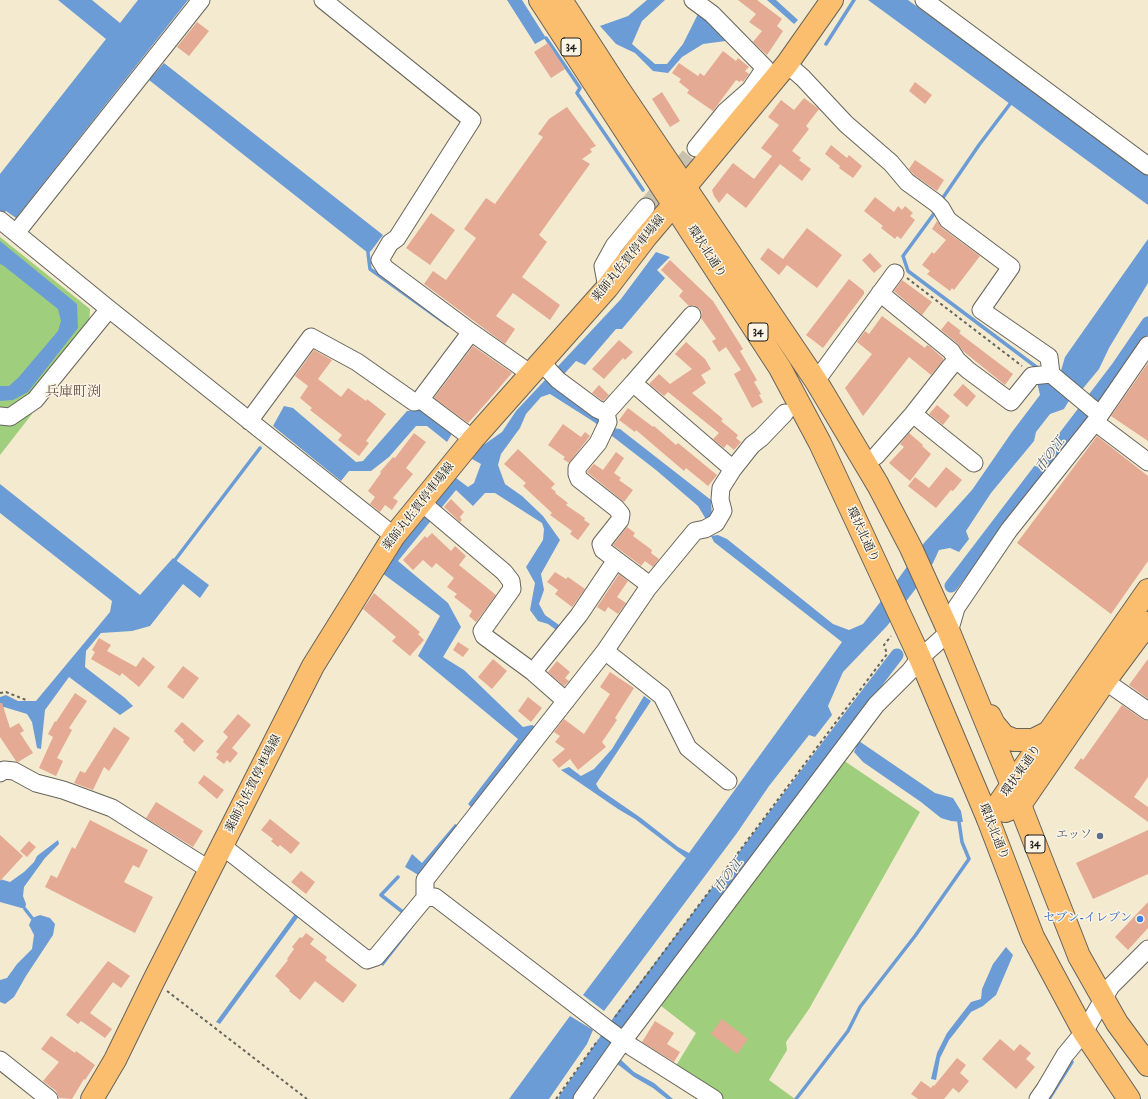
<!DOCTYPE html>
<html>
<head>
<meta charset="utf-8">
<style>
  body { margin:0 }
  canvas { display:block; background:#f3eacf }
</style>
</head>
<body>
<canvas width="1148" height="1099"></canvas>
<script>
const ctx = document.querySelector('canvas').getContext('2d');
ctx.lineJoin = 'round';
function fillPath(path, color) { ctx.fillStyle = color; ctx.fill(path, 'evenodd'); }
const poly = rows => new Path2D(rows.map(r => 'M' + r).join(''));
function strokePath(path, color, width, dash) { ctx.strokeStyle = color; ctx.lineWidth = width; ctx.lineCap = dash ? 'butt' : 'round'; ctx.setLineDash(dash || []); ctx.stroke(path); }
function label(font, color, halo, rows, align = 'center') {
  ctx.font = font + ' "IM FELL DW Pica","Noto Serif JP",serif'; ctx.lineWidth = 3; ctx.setLineDash([]); ctx.textBaseline = 'middle'; ctx.strokeStyle = halo; ctx.fillStyle = color; for (const [text, x, y, turn = 0] of rows) {
    ctx.save(); ctx.translate(x, y); ctx.rotate((+turn || 0) * Math.PI / 180); ctx.textAlign = isNaN(turn) ? turn : align; if (halo) ctx.strokeText(text, 0, 0); ctx.fillText(text, 0, 0); ctx.restore();
  }
}
const green = poly([
  [0,237,90,309,89,327,33,397,32,414,0,455],
  [840,758,920,812,809,1009,786,1042,787,1050,769,1080,795,1099,721,1099,674,1069,696,1033,656,1002]
]);
const water = poly([
  [58,0,92,0,120,23,138,0,188,0,16,218,6,211,0,217,0,174,106,39],
  [507,0,522,0,546,38,535,44],
  [647,0,665,0,642,21,632,44,655,64,667,64,683,44,699,12,733,40,703,44,682,57,668,73,653,71,635,53,616,44,600,26,628,16],
  [767,0,776,0,798,20,794,24],
  [868,0,908,0,1148,175,1148,205],
  [164,63,383,235,371,251,368,253,149,80],
  [1148,239,1148,283,1109,348,1099,369,1080,392,1060,374,1065,357],
  [0,241,77,304,78,328,28,392,13,400,0,401,0,386,9,386,18,378,58,331,61,321,58,309,4,266,0,264],
  [656,252,670,257,657,270,665,278,622,329,616,329,585,365,576,361,565,373,561,375,613,428,620,429,711,500,712,517,707,521,698,506,656,470,594,422,550,394,541,397,526,414,520,428,501,454,498,465,505,484,522,496,543,516,560,540,541,574,544,590,539,604,545,615,559,625,559,632,548,624,538,621,530,610,535,583,526,567,543,540,544,529,542,523,495,493,485,493,473,506,456,490,398,561,448,603,461,627,443,657,464,670,523,727,532,725,538,728,473,809,468,804,518,739,418,656,440,616,382,573,392,555,456,478,468,487,474,483,481,464,472,459,482,446,502,432,516,411,621,299],
  [1046,380,1070,399,1064,409,1050,414,1036,432,1034,441,991,493,966,531,969,539,959,552,950,548,939,550,933,563,914,591,887,626,843,672,828,706,832,715,815,737,809,735,769,786,737,833,604,1011,583,995,686,858,635,819,618,809,561,770,569,767,581,776,594,769,612,749,644,696,651,701,596,784,599,789,641,818,678,847,689,853,842,642,714,542,711,536,718,535,727,539,833,624,849,630,863,624,896,582,924,543,972,490,1012,432,1040,395,1037,382],
  [284,406,293,408,356,462,363,461,407,411,423,409,453,432,447,442,427,426,416,426,389,457,371,471,349,471,341,481,273,426],
  [0,484,140,595,173,558,209,585,200,598,183,584,150,626,132,631,101,633,86,651,85,667,125,698,133,706,120,715,69,677,45,710,41,749,37,748,32,722,27,714,4,707,0,709,0,697,6,695,18,701,36,701,110,612,112,601,0,513],
  [859,741,935,793,953,798,961,811,963,822,951,821,941,818,921,802,863,762,854,752],
  [455,824,459,826,420,876,405,867,412,854,422,863],
  [58,840,59,844,45,858,24,887,23,896,26,904,25,909,0,902,0,879,10,882,24,872,34,862,37,856],
  [297,911,299,916,220,1024,216,1022],
  [40,915,50,918,55,924,53,935,26,976,14,997,5,1004,0,1002,0,980,7,978,17,964,32,949,34,935,29,925,32,918],
  [414,920,417,922,383,966,379,963],
  [1006,947,1013,955,996,995,983,1006,971,1012,949,1040,940,1058,936,1080,931,1079,937,1053,947,1033,971,1002,981,999,982,989,993,964],
  [570,1016,593,1030,587,1044,549,1099,509,1099],
  [619,1058,634,1072,654,1083,673,1099,667,1099,653,1088,634,1077,616,1063]
]);
const stream = poly([
  [546,38,580,88,577,93,643,190],
  [826,44,854,0],
  [940,202,979,145,1010,104],
  [936,211,903,256,908,271,1039,369],
  [368,253,370,269,448,325],
  [175,560,260,448],
  [398,877,381,895,404,913],
  [25,909,32,918],
  [796,1099,848,1031,860,1007,915,936,969,859,962,842,959,822],
  [1049,1099,1072,1062]
]);
const canal = poly([
  [951,586,1118,367,1148,323],
  [565,1099,619,1021,897,655]
]);
const building = poly([
  [738,0,757,0,782,19,777,26,783,31,767,55,753,42,762,31,749,22,756,14],
  [197,22,209,31,189,56,177,47],
  [548,43,565,69,551,78,534,52],
  [723,51,736,61,738,58,749,67,745,71,749,74,743,82,741,80,740,82,736,80,713,111,687,93,689,90,679,82,681,79,672,73,679,63,698,76,700,73,704,76],
  [915,82,932,95,925,104,909,91],
  [662,92,680,121,670,127,652,99],
  [804,98,819,109,806,126,809,129,792,151,801,158,799,160,811,169,802,181,780,164,746,208,727,193,719,203,714,196,712,190,733,163,754,179,772,156,761,148,779,125,768,117,781,100,794,110],
  [567,107,596,146,590,149,592,152,582,159,590,164,539,235,547,242,522,277,560,305,550,320,513,293,496,316,515,329,505,344,424,284,433,271,446,280,476,238,464,229,486,198,495,204,543,137,538,134,549,119],
  [831,145,847,158,849,155,862,166,853,178,839,168,840,166,825,154],
  [915,160,944,180,937,191,914,175,909,169],
  [875,197,894,212,898,206,902,210,905,206,913,213,910,216,915,220,901,239,897,236,895,239,881,228,883,226,864,211],
  [431,213,455,230,430,265,406,248],
  [937,221,942,228,980,256,954,290,952,288,950,291,927,274,930,271,922,265,932,252,934,254,946,240,932,229],
  [807,228,842,255,817,288,787,265,779,275,760,259,768,248,783,259],
  [870,253,882,266,874,273,862,260],
  [670,260,713,301,743,349,740,351,757,380,754,382,761,394,759,395,763,402,752,408,734,374,741,370,726,347,719,352,712,341,716,339,701,318,702,312,699,308,694,305,689,306,679,296,683,291,661,270],
  [849,279,864,291,864,294,823,348,806,335],
  [902,280,932,302,922,315,894,291],
  [882,316,925,348,927,345,929,346,944,359,931,375,909,357,863,416,845,388,872,354,857,342,865,331,869,334],
  [948,321,961,331,959,333,1013,374,1005,385,963,351,957,343,941,330],
  [619,340,633,352,625,360,623,358,604,379,592,369],
  [686,342,705,359,711,369,701,375,706,383,692,393,723,419,721,421,738,435,736,438,741,442,734,450,727,444,724,448,713,439,719,433,668,392,664,396,649,384,659,374,670,384,692,369,675,354],
  [473,346,512,373,487,402,468,423,434,398],
  [314,350,332,360,318,379,341,397,348,388,366,401,367,399,386,414,366,441,369,443,359,456,338,440,342,435,310,410,312,408,300,398,308,386,295,376],
  [1148,363,1148,441,1111,416],
  [963,384,976,396,967,407,953,395],
  [599,385,609,395,603,401,592,393],
  [937,405,950,416,943,425,929,414],
  [628,408,653,427,654,426,676,445,678,443,717,475,708,486,686,468,684,471,636,430,635,432,619,420],
  [563,424,581,437,585,432,590,436,569,463,563,459,565,457,548,445],
  [414,433,426,442,406,468,413,474,393,498,398,501,392,510,385,505,380,512,370,504,375,497,368,491,381,473,380,472,393,457,395,458],
  [909,433,923,445,922,446,931,454,910,481,889,463,904,447,900,444],
  [1097,436,1148,476,1148,561,1111,614,1017,543],
  [518,449,555,484,551,488,556,492,555,493,568,503,566,505,585,518,584,520,590,524,578,540,570,534,572,531,550,515,552,513,523,486,526,483,504,464],
  [616,452,624,458,614,473,621,478,619,480,633,490,624,502,587,472,594,464,603,470],
  [946,467,962,480,953,491,951,490,936,508,908,486,915,477,929,488],
  [451,499,464,512,460,517,462,520,460,522,444,507],
  [627,527,635,533,633,536,652,550,651,553,659,559,653,567,645,561,641,566,639,564,613,545],
  [432,533,451,551,455,546,466,556,459,565,496,595,476,622,469,616,472,611,454,597,457,594,447,587,454,578,436,563,432,568,423,560,413,570,403,560,425,536,427,538],
  [555,572,566,579,568,577,585,589,572,607,555,594,558,590,547,582],
  [619,574,628,581,617,597,626,603,618,614,608,607,605,612,597,607],
  [374,593,420,632,418,634,424,640,410,656,392,641,396,637,363,609],
  [99,638,111,645,107,651,136,667,143,657,155,667,139,687,122,673,120,676,91,659,95,652,92,650],
  [458,642,469,649,463,657,453,650],
  [493,659,507,671,492,689,478,677],
  [1148,659,1148,699,1129,685],
  [557,661,570,672,565,678,569,681,564,686,548,672],
  [183,666,199,678,183,699,167,687],
  [610,672,634,688,615,718,617,720,602,742,606,747,578,770,570,759,559,768,552,760,565,749,555,742,560,736,554,732,564,719,584,734,610,694,600,687],
  [75,693,87,701,69,728,72,730,57,758,63,761,56,776,39,768,53,737,48,734,55,721,56,722],
  [528,697,542,708,531,722,518,711],
  [0,703,2,703,10,728,19,723,24,731,20,733,33,753,18,762,16,761,0,737],
  [1122,705,1142,719,1148,721,1148,777,1134,797,1148,807,1148,822,1074,768,1081,758,1083,760],
  [238,714,251,725,232,748,238,753,230,763,227,760,224,764,216,758,219,754,216,752,228,737,223,732],
  [182,722,204,741,194,752,183,742,184,740,174,731],
  [114,727,130,738,109,771,104,767,93,790,74,783,80,771,85,773],
  [204,775,224,790,217,799,198,783],
  [156,802,203,831,193,847,146,818],
  [270,819,300,843,291,854,280,845,278,847,271,841,273,839,261,830],
  [90,820,148,850,139,868,133,865,124,882,153,897,135,933,45,887,51,875,57,878,72,847,75,849],
  [1148,830,1148,874,1093,899,1076,863],
  [0,835,23,856,0,881],
  [29,841,36,847,27,857,20,851],
  [301,871,315,882,306,894,291,882],
  [1148,902,1148,928,1128,950,1115,937],
  [306,933,314,939,310,944,327,957,325,960,357,985,343,1003,315,981,300,1000,289,991,290,990,275,976,288,960,287,959,294,949,292,947,300,937,302,938],
  [108,961,130,976,121,988,113,982,90,1013,112,1029,105,1038,81,1021,78,1024,66,1015],
  [722,1019,748,1039,737,1054,711,1034],
  [655,1021,674,1033,667,1044,680,1052,674,1062,642,1042],
  [51,1036,75,1053,76,1051,95,1065,85,1080,84,1079,72,1099,59,1098,56,1091,43,1081,59,1062,41,1049],
  [1000,1039,1014,1051,1020,1044,1031,1053,1026,1059,1035,1067,1016,1089,982,1059],
  [957,1058,966,1065,960,1073,969,1081,959,1093,953,1088,944,1099,918,1099,911,1094,921,1081,931,1088,933,1085,934,1086]
]);
const minorTunnel = poly([
  [646,207,696,148]
]);
const path = poly([
  [907,278,1022,366],
  [0,693,6,692,26,700],
  [167,991,307,1099],
  [615,1017,887,654,884,645,891,636],
  [556,1099,598,1040]
]);
const minor = poly([
  [323,0,472,120,397,238,390,243,380,260,385,268,471,332,531,374],
  [693,0,712,14,765,68,773,82],
  [924,0,1148,166],
  [787,64,803,78,846,124,891,163,907,182,936,203,941,208,948,220,1011,267,981,310,1049,357,1051,374,1100,415],
  [696,148,725,112,750,90,765,68],
  [0,220,109,309,394,536],
  [16,233,201,0],
  [607,288,603,266,614,246,646,207],
  [880,293,951,351,957,360,968,370,1011,402,1032,376,1051,374],
  [541,362,558,380,597,409,606,413,633,383,727,464],
  [816,381,895,273],
  [633,383,692,315],
  [421,400,423,396,471,332],
  [606,413,608,422,598,443,577,468,577,474,579,479,616,508,621,514,620,520,601,544,603,550,647,583,648,588],
  [913,414,974,463],
  [0,416,10,417,35,400,109,309],
  [249,421,311,337,357,362,414,402,421,400,473,439],
  [1095,422,1148,462],
  [876,456,913,414,950,367,957,360],
  [421,502,504,572,511,581,512,589,482,631,484,636,533,672,579,615,616,560],
  [605,651,662,696,688,748,728,781],
  [533,672,566,701],
  [1105,681,1148,711],
  [0,773,4,770,14,771,36,783,63,790,112,808,210,870],
  [223,844,230,852,367,960,376,957,425,898,435,897,606,1028,632,1047,714,1099],
  [425,898,425,880,605,651,648,588,695,531,705,529,716,523,723,511,720,499,721,488,733,469,752,445,761,438,785,413],
  [0,1060,49,1099],
  [582,1099,623,1041,876,705,910,671,920,658,949,632,956,608,1009,530,1095,422,1148,345],
  [1038,1099,1045,1089,1065,1055,1084,1032,1111,986,1148,949]
]);
const major = poly([
  [1005,811,1020,805,1105,681,1148,623],
  [988,819,1148,590],
  [92,1099,115,1060,153,982,313,666,394,536,473,439,607,288,646,237,674,204,685,187,787,64,832,0]
]);
const highway = poly([
  [540,0,780,368,820,443,920,658,988,819,1033,937,1084,1032,1129,1099],
  [561,0,616,85,816,381,878,485,911,548,949,632,1020,805,1079,956,1117,1023,1148,1065],
  [990,716,994,724,1004,736,1014,740,1033,740,1049,732]
]);
const markers = [
  [1100,836,4,"#5c6f8a"],
  [1140,919,4,"#3f7fe0"]
];
const shields = [
  [571,47,20],
  [758,332,20],
  [1035,844,20]
];
const shieldNames = [
  ["34",571,47],
  ["34",758,332],
  ["34",1035,844]
];
const streetNames = [
  ["環状北通り",706,252,57],
  ["薬師丸佐賀停車場線",629,259,-51],
  ["薬師丸佐賀停車場線",419,507,-52],
  ["環状北通り",862,535,65],
  ["環状東通り",1022,771,-55],
  ["薬師丸佐賀停車場線",254,784,-63],
  ["環状北通り",993,832,68]
];
const serviceNames = [
  ["エッソ",1092,836]
];
const shopNames = [
  ["セブン-イレブン",1132,919]
];
const waterNames = [
  ["市の江",1051,455,-53],
  ["市の江",729,876,-53]
];
const quarterNames = [
  ["兵庫町渕",73,393]
];
fillPath(green, '#9fce7d');
fillPath(water, '#6c9cd5');
strokePath(stream, '#6c9cd5', 3.5);
strokePath(canal, '#6c9cd5', 13);
fillPath(building, '#e5aa93');
strokePath(minorTunnel, '#c8c1ab', 17, [17, 8]);
strokePath(minor, '#67645b', 19);
strokePath(major, '#67645b', 24);
strokePath(highway, '#67645b', 24);
strokePath(path, '#67645b', 2, [3, 3]);
strokePath(minor, '#fff', 17);
strokePath(major, '#fbbe6e', 22);
strokePath(highway, '#fbbe6e', 22);
for (const [x, y, r, color] of markers) { const dot = new Path2D(); dot.arc(x, y, r, 0, 2 * Math.PI); ctx.fillStyle = color; ctx.fill(dot); strokePath(dot, '#fcf5e5', 1.5); }
for (const [x, y, w] of shields) { const box = new Path2D(); box.roundRect(x - w / 2, y - 9, w, 18, 3); ctx.fillStyle = '#fcf5e5'; ctx.fill(box); strokePath(box, '#1c1c1c', 1); }
label('bold 11px', '#1c1c1c', null, shieldNames);
label('12px', '#1c1c1c', '#fcf5e5', streetNames);
label('12px', '#4e5e75', '#fcf5e5', serviceNames, 'right');
label('12px', '#366cbe', '#fcf5e5', shopNames, 'right');
label('italic 13px', '#40566f', '#fcf5e5', waterNames);
label('14px', '#624e46', '#fcf5e5', quarterNames);
</script>
</body>
</html>
